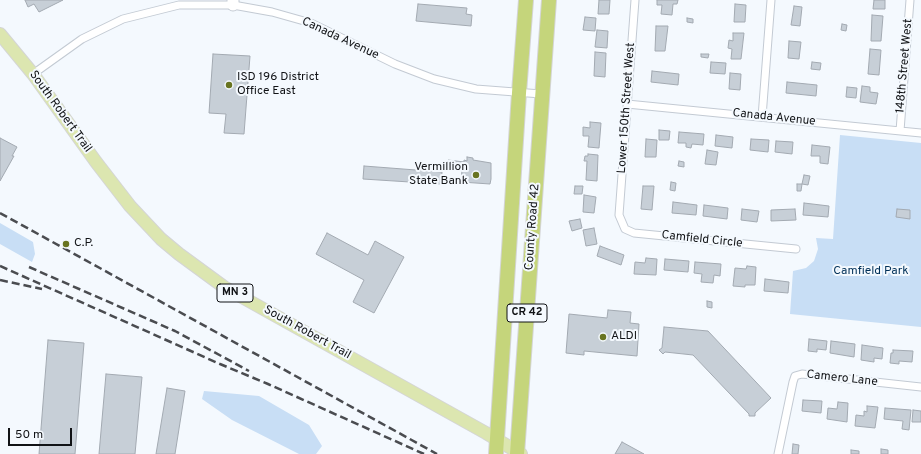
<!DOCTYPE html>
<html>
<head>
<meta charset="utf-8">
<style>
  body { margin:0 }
  #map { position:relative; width:921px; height:454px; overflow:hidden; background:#f4f9fe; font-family:Overpass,sans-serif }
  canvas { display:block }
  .scale { position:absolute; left:8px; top:428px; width:64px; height:18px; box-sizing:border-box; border:2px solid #111316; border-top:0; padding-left:5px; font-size:12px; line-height:14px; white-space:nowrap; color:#111316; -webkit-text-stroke:3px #f4f9fe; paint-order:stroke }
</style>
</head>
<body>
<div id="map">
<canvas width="921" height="454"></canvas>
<div class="scale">50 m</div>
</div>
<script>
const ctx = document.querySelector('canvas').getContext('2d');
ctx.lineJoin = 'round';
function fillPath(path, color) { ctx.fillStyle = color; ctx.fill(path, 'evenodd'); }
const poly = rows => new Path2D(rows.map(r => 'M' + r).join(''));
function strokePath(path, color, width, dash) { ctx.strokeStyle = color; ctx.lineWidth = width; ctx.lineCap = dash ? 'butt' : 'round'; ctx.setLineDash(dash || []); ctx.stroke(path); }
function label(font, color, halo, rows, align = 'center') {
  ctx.font = font + ' Overpass,sans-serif'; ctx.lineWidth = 4; ctx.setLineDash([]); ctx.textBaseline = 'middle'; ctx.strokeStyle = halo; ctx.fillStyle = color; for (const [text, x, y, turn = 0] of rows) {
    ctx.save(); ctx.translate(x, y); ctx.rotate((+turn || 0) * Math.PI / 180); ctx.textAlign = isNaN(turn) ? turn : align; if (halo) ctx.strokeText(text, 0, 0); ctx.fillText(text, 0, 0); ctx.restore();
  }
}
const green = poly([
  [840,135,921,143,921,327,790,314,793,271,806,268,814,261,818,249,816,238,833,239],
  [0,223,33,242,35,254,32,262,0,244],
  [204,391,259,396,309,425,322,446,316,454,299,454,232,420,202,399]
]);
const building = poly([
  [25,0,63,0,39,12,34,4,28,7,25,0],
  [599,0,610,0,609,14,598,14,599,0],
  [657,0,678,0,677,4,673,4,672,15,661,14,662,5,657,5,657,0],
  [874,0,885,0,885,9,873,9,874,0],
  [418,4,467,8,466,14,472,15,471,26,416,21,418,4],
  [735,4,746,5,745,22,734,22,735,4],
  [794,6,802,7,800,26,791,25,794,6],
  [872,15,883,16,881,41,871,41,872,15],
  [585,17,596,18,595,31,583,30,585,17],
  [687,18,693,19,693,23,687,22,687,18],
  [842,24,847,25,846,31,841,30,842,24],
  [656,26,668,26,665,51,655,51,656,26],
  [597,30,608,31,607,48,595,47,597,30],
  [733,33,744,33,741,59,731,59,732,49,728,48,729,40,733,41,733,33],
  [789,41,801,42,799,59,788,58,789,41],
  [870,49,881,50,879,75,868,74,870,49],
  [595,52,606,53,605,77,594,76,595,52],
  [213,54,250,56,244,134,224,133,226,114,209,113,213,54],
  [701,54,709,54,708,58,701,57,701,54],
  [711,62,726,63,725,74,710,73,711,62],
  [812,62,821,63,820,70,811,69,812,62],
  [652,71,679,74,678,85,651,82,652,71],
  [730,73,741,74,740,90,729,89,730,73],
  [787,82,817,85,816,96,786,93,787,82],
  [862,86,870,87,870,92,878,93,876,104,860,102,862,86],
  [847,87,857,88,856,98,846,97,847,87],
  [590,122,601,123,599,148,588,147,589,136,583,136,583,127,590,128,590,122],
  [659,130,670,131,669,140,659,140,659,130],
  [679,132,704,134,703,145,692,144,691,148,686,147,686,143,678,143,679,132],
  [716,135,733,137,732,148,715,146,716,135],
  [0,138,17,147,12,156,14,156,0,181,0,138],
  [646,139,657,140,656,157,645,157,646,139],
  [751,139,769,140,768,152,750,150,751,139],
  [776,141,793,142,792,154,775,152,776,141],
  [812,145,830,147,828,164,820,163,820,156,811,156,812,145],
  [707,150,718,152,716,165,705,164,707,150],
  [588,154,598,155,597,181,586,180,587,161,584,161,585,156,588,156,588,154],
  [467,157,473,158,473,160,491,163,491,179,490,184,461,182,462,170,448,169,448,160,464,162,464,160,467,161,467,157],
  [679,161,684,162,684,167,678,166,679,161],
  [364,166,442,172,441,184,363,179,364,166],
  [804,175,810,176,808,185,802,184,804,175],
  [671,182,676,183,675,191,670,190,671,182],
  [797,184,802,184,801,191,797,191,797,184],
  [575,186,583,186,582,194,574,194,575,186],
  [643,186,654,186,652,210,641,209,643,186],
  [584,195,596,197,594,213,583,212,584,195],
  [673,202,697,205,696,215,672,213,673,202],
  [804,203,829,206,828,217,803,215,804,203],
  [704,205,728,208,727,219,703,216,704,205],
  [742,209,759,211,757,222,741,220,742,209],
  [795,209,796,220,771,221,771,210,795,209],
  [897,209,910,210,910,219,896,217,897,209],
  [580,219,582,228,572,231,569,221,580,219],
  [594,228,597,244,586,246,583,230,594,228],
  [327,233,368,255,375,241,404,257,374,313,353,302,364,280,316,254,327,233],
  [600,246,624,255,621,265,597,256,600,246],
  [646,258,657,259,656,275,634,274,635,262,645,263,646,258],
  [665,259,689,261,688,272,664,270,665,259],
  [695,262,721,264,720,276,714,275,713,283,701,282,702,274,694,273,695,262],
  [747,266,756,267,755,285,745,285,745,287,733,286,735,268,746,269,747,266],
  [765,279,789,282,788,293,764,291,765,279],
  [707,301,712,302,712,308,707,307,707,301],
  [608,310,631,312,630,323,639,324,637,356,584,351,584,355,566,353,569,314,607,318,608,310],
  [664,327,708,331,771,398,755,413,755,416,749,416,749,414,693,355,665,352,663,354,659,350,662,348,664,327],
  [809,339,827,341,826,350,817,349,817,352,808,351,809,339],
  [48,340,84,343,75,454,39,454,48,340],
  [831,341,855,344,854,357,830,353,831,341],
  [862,345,883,348,882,359,874,358,874,362,861,360,862,345],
  [893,350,913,351,912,362,899,361,899,364,890,363,891,353,893,353,893,350],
  [106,374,142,377,135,454,99,454,106,374],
  [167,388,185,391,175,454,156,454,167,388],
  [803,400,822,401,821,413,802,411,803,400],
  [838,402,848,403,847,422,827,419,828,408,837,409,838,402],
  [867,406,878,407,875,428,855,426,856,415,864,416,864,411,867,412,867,406],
  [885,408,911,410,909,430,902,429,903,421,884,419,885,408],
  [913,410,921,411,921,422,912,422,913,410],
  [622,442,644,454,615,454,622,442],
  [793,444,799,445,798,454,792,454,793,444],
  [881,449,888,450,888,454,881,454,881,449],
  [851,450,859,451,859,454,851,454,851,450]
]);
const street = poly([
  [635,0,619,215,625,229,634,233,796,249],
  [33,74,82,39,123,19,179,5,233,5,272,12,311,23,395,64,434,79,476,89,541,94],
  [627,104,921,133],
  [762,117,771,0],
  [900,131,910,0],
  [778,454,793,382,795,376,802,374,921,387]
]);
const secondary = poly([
  [233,5,233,0]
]);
const primary = poly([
  [0,34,33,74,96,162,130,206,161,239,179,254,224,287,486,433,521,454]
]);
const highway = poly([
  [496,454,519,93,526,0],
  [517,454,549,0]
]);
const rail = poly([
  [0,213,437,454],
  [0,266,220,364,268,384,424,454],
  [29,267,175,331,249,371],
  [0,280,42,289]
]);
const markers = [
  [229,85,4,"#687420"],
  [476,175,4,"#687420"],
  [66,244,4,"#687420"],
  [603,337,4,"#687420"]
];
const shields = [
  [235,293,36],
  [527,313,40]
];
const shieldNames = [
  ["MN 3",235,293],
  ["CR 42",527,313]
];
const streetNames = [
  ["Canada Avenue",340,39,25],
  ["148th Street West",905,66,-85],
  ["Lower 150th Street West",627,108,-86],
  ["South Robert Trail",60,112,54],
  ["Canada Avenue",774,118,6],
  ["County Road 42",533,227,-86],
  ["Camfield Circle",702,240,6],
  ["South Robert Trail",307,333,29],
  ["Camero Lane",842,379,6]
];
const poiNames = [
  ["ISD 196 District",237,78],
  ["Office East",237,92],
  ["Vermillion",468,168,"right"],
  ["State Bank",468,182,"right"],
  ["C.P.",74,244],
  ["ALDI",611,337]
];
const parkNames = [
  ["Camfield Park",871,272]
];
fillPath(green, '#c8def5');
fillPath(building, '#c7cfd7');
strokePath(building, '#a3aab2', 1);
strokePath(street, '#c3cad3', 9);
strokePath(secondary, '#c3cad3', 13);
strokePath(primary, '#d4d5d5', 14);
strokePath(highway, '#d4d5d5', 16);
strokePath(street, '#fff', 7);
strokePath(secondary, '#fff', 11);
strokePath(primary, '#dce6b0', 12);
strokePath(highway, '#c5d57b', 14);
strokePath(rail, '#4a4c50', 2.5, [8, 4]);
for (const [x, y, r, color] of markers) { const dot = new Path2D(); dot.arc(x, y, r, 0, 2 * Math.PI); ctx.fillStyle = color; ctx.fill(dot); strokePath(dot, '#f4f9fe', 1.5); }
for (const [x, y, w] of shields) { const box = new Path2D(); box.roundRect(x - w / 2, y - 9, w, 18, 3); ctx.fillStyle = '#f4f9fe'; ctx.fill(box); strokePath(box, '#111316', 1); }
label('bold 11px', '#111316', null, shieldNames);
label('12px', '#111316', '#f4f9fe', streetNames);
label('12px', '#111316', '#f4f9fe', poiNames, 'left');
label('12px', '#003058', '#f4f9fe', parkNames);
</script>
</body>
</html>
